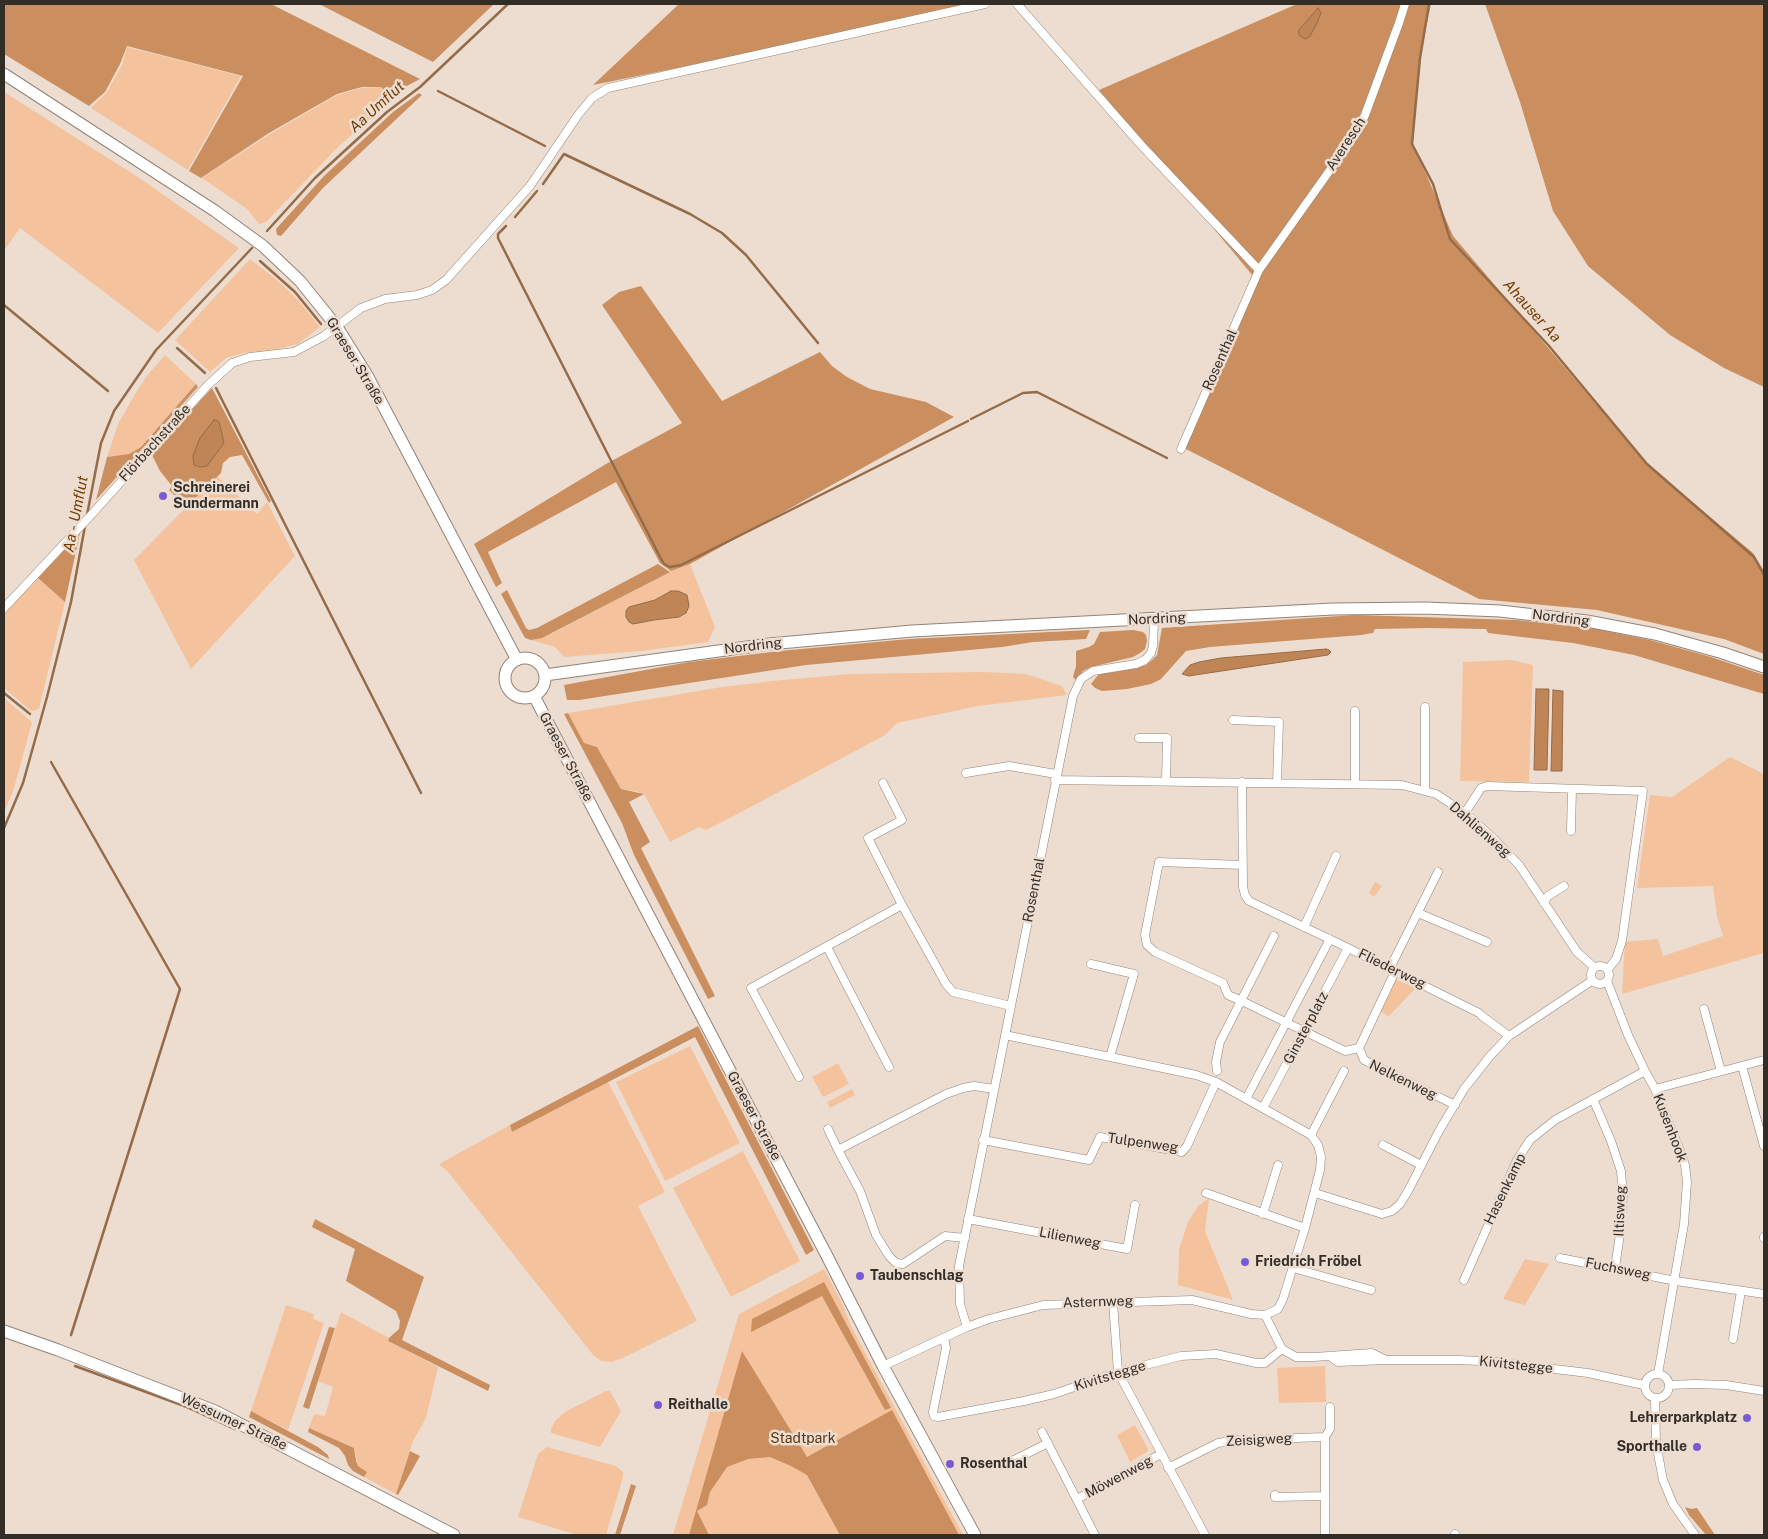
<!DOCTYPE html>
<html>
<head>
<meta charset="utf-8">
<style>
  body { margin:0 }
  #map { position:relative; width:1768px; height:1539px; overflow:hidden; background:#edddd1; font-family:"Public Sans",sans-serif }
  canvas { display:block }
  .frame { position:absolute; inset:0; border:5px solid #332d28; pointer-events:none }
</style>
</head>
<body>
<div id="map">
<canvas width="1768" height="1539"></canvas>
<div class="frame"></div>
</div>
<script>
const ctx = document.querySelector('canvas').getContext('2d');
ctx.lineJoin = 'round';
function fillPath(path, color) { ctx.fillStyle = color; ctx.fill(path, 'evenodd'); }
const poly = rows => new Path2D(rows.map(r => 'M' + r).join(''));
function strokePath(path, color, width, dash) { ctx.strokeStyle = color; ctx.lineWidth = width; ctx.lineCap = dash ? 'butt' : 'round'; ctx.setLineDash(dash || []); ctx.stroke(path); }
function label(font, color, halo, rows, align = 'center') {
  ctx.font = font + ' "Public Sans",sans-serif'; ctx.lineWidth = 5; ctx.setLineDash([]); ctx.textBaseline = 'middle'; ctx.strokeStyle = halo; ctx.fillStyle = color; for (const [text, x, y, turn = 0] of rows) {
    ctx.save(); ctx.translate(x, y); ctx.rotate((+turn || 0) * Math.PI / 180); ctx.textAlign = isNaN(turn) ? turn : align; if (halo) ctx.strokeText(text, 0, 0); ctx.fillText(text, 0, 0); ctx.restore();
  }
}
const green = poly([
  [127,47,241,76,188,170,91,108,107,92,122,65],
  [381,87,392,99,336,149,266,222,259,224,247,209,202,178,270,134,337,95,362,88],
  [4,92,141,179,239,248,158,333,20,228,4,251],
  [250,259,277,280,298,300,320,327,298,344,275,350,243,353,226,358,210,372,175,340],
  [165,355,196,384,141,447,129,454,107,457,118,424,135,394,146,377],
  [217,476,257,514,267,502,295,556,191,669,134,560],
  [690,564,715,627,708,642,642,651,564,657,555,647,531,640,553,633,671,571],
  [38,578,65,602,39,709,34,711,30,710,4,688,4,613],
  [1512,660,1533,665,1529,782,1460,781,1463,662],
  [984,672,1026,674,1062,686,1067,695,978,706,897,723,885,735,749,808,706,830,699,827,670,842,644,794,635,791,621,789,597,747,584,743,568,713,722,687,772,681,851,674],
  [4,698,32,722,14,788,4,813],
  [1730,757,1764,774,1764,953,1622,994,1625,942,1658,939,1663,956,1723,936,1717,917,1713,886,1637,888,1650,795,1672,797],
  [1375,882,1382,886,1374,897,1369,893],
  [1392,978,1416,988,1389,1016,1377,1010],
  [690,1046,740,1143,665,1181,616,1082],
  [838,1063,849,1084,823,1097,812,1077],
  [608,1082,665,1192,638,1206,697,1321,623,1358,611,1362,601,1361,594,1356,448,1172,439,1164,510,1125,512,1132],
  [852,1089,855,1095,830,1108,827,1102],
  [743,1151,800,1261,731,1297,673,1188],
  [1209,1198,1205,1231,1233,1300,1178,1285,1179,1249,1188,1222,1198,1206],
  [1525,1259,1549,1264,1525,1305,1503,1299],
  [824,1269,842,1303,851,1326,963,1535,673,1535,739,1314],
  [286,1305,314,1314,313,1319,324,1323,288,1430,251,1411],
  [341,1312,389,1338,388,1341,438,1367,426,1418,413,1441,396,1494,364,1477,366,1472,358,1466,354,1448,309,1428,314,1414,325,1416,333,1387,318,1381],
  [1325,1366,1326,1402,1279,1403,1277,1368],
  [606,1391,610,1391,621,1411,600,1447,551,1433,551,1429,555,1421,565,1412],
  [1135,1425,1148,1449,1147,1452,1130,1462,1117,1435],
  [547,1447,616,1466,623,1472,623,1477,606,1535,577,1535,518,1517,538,1454]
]);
const forest = poly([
  [4,4,271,4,420,79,403,88,392,97,381,87,362,87,337,94,269,133,201,178,189,171,243,76,127,46,120,64,105,92,89,106,4,54],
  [319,4,494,4,433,62],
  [679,4,993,4,593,85],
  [1297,4,1431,4,1420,58,1413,144,1453,236,1647,464,1753,553,1764,571,1764,654,1724,639,1597,610,1479,599,1184,448,1253,276,1099,90],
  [1485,4,1764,4,1764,387,1724,368,1670,335,1588,266,1553,211,1520,102],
  [419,93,422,95,323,188,281,236,277,235,276,229,324,176,393,112],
  [641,286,722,401,820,352,832,366,847,377,870,389,926,402,954,417,690,564,671,571,660,563,616,482,488,552,502,583,496,587,474,544,606,464,682,423,602,305,619,292],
  [196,384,198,387,96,500,107,457,129,454,141,447],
  [212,388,271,501,269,503,242,455,230,457,223,463,221,473,186,507,169,490,172,486,160,471,151,453],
  [80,533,65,602,38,578],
  [658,564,670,572,542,638,531,640,525,638,501,594,507,590,526,628,529,630,537,628],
  [1355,615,1517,620,1595,629,1650,640,1711,657,1764,675,1764,694,1634,655,1573,643,1488,633,1486,629,1429,628,1375,629,1373,633,1361,635,1210,647,1186,651,1161,679,1151,684,1127,689,1102,691,1095,688,1091,684,1098,675,1106,672,1134,668,1146,665,1151,661,1157,655,1162,628],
  [1090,630,1086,639,1033,642,1002,647,806,665,579,700,567,700,564,685,689,662,780,651,909,639],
  [1133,630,1143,632,1146,635,1147,641,1145,649,1140,653,1133,657,1091,667,1083,671,1076,680,1073,677,1076,666,1076,651,1089,647,1094,644,1100,632],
  [568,713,584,743,597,747,621,789,644,794,629,802,650,842,641,848,715,996,708,999,634,855,622,823,564,714],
  [698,1026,814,1250,806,1255,695,1037,512,1132,510,1125],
  [315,1219,424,1277,402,1340,490,1385,488,1391,388,1341,389,1338,399,1329,400,1321,396,1311,346,1281,355,1249,312,1227],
  [824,1282,891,1408,885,1410,822,1296,751,1332,752,1319],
  [329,1327,335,1328,309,1409,303,1407],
  [742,1351,807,1457,892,1410,959,1535,840,1535,807,1475,791,1466,770,1457,748,1459,727,1467,710,1492,707,1505,697,1511,709,1535,689,1535],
  [251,1411,318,1447,328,1455,329,1459,249,1417],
  [309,1428,354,1448,356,1461,358,1466,367,1472,364,1477,353,1471,348,1465,345,1456,339,1448,308,1432],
  [410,1451,420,1456,398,1495,396,1494],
  [631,1484,636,1486,620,1535,615,1535],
  [1685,1507,1691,1509,1697,1508,1715,1535,1706,1535,1689,1515]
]);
const water = poly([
  [1318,8,1321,13,1317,23,1310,36,1305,39,1299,35,1299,30,1318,8],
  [214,420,216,420,219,422,224,443,207,466,200,467,194,465,193,456,200,438,214,420],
  [671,591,678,591,687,595,689,606,686,613,679,617,654,620,633,624,629,622,626,617,626,611,629,607,655,600,671,591],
  [1326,649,1329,650,1331,652,1328,655,1195,675,1189,676,1182,674,1190,665,1199,662,1221,658,1326,649],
  [1536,689,1549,689,1547,770,1534,770,1536,689],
  [1553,690,1563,691,1562,771,1551,771,1553,690]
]);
const stream = poly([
  [1429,4,1420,58,1412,144,1433,184,1450,239,1549,346,1647,464,1754,557,1764,575],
  [438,91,545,146],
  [543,184,564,154,690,214,722,233,746,255,818,343],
  [515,217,537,191],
  [506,226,498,234,498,238,660,557,664,564,670,567,681,565,968,421],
  [267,231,315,178,387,112,420,87,508,4],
  [260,261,295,292,321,324],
  [4,305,108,391],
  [177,348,205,373],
  [216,388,421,793],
  [971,419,1023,393,1037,392,1167,458],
  [87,515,101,443,114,411,156,350,252,248],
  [4,693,30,714],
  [51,762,180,989,71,1335],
  [4,828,23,783,47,697,71,602,85,526],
  [75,1366,187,1407,235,1429]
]);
const minor = poly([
  [1017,4,1142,146,1259,270],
  [1181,449,1259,270,1357,132,1365,115,1399,23,1405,4],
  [4,608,92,514,207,386,232,363,250,357,294,352,324,336,361,308,385,299,417,295,432,290,446,280,530,186,578,115,592,98,608,88,985,4],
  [1425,707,1425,791],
  [1233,720,1279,722,1277,782],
  [1139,738,1167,738,1166,781],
  [966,773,1009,766,1056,774],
  [1055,780,1402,785,1436,794,1465,813,1494,839,1519,865,1577,952,1594,967],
  [1242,782,1243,887,1245,895,1249,901,1340,944,1479,1013],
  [883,783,902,820,868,838,902,905],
  [1355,784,1355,711],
  [1465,813,1481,788,1487,786,1643,791,1622,941,1616,959,1608,969],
  [1571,831,1572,789],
  [1242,865,1159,862,1145,935,1147,945,1155,952,1223,983,1228,995,1242,1001,1345,1051,1359,1048],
  [1544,903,1548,896,1564,886],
  [1418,913,1487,942],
  [1304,927,1336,856],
  [827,947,889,1067],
  [1091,964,1134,974,1110,1057],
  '1591 975a9 9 0 1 1 18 0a9 9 0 1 1-18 0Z',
  [1390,968,1438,872],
  [1607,981,1628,1035,1645,1071,1655,1089,1681,1153,1685,1165,1687,1182,1684,1224,1658,1374],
  [1704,1009,1721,1071],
  [1482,1016,1509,1036],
  [1359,1048,1364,1060,1455,1105],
  [1359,1048,1392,978],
  [1742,1066,1764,1146],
  [1217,1071,1216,1062,1220,1042,1274,936],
  [799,1077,751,988,902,905,946,984,953,992,1011,1006],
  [1655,1089,1764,1060],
  [1246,1099,1330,939],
  [1593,1099,1611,1141,1621,1171,1623,1196,1620,1234,1615,1268],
  [1263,1108,1348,948],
  [828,1129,838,1150],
  [1311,1135,1344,1071],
  [983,1140,1089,1160,1100,1137,1182,1152,1187,1146,1216,1082],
  [1383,1145,1421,1165],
  [1206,1193,1305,1228],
  [1315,1193,1382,1214,1392,1211,1400,1204,1408,1191,1439,1131,1464,1089,1490,1056,1509,1036,1593,980],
  [1263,1214,1278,1165],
  [968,1219,1127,1249,1135,1205],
  [1764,1237,1764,1238],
  [965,1238,945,1236,903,1264,896,1263,889,1256,876,1235,860,1191,838,1150,946,1094,963,1088,974,1086,994,1089],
  [1560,1258,1676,1281,1764,1294],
  [1293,1268,1371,1290],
  [1464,1280,1517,1160,1530,1140,1555,1120,1645,1071],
  [1113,1302,1118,1372,1205,1535],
  [1265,1315,1282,1349,1296,1357,1314,1357,1372,1353,1384,1359],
  [967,1327,960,1304,959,1266,1073,696,1081,679,1093,671,1136,664,1145,660,1151,653,1153,646,1154,620],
  [944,1338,946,1348,933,1412,934,1416,938,1417,1024,1401,1054,1394,1118,1372,1181,1356,1216,1354,1256,1363,1265,1363,1282,1349],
  [1733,1339,1741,1291],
  [1330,1356,1338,1362,1386,1360,1460,1360,1496,1362,1588,1373,1644,1385],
  [883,1366,967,1327,989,1319,1043,1305,1192,1300,1251,1314,1265,1315,1278,1309,1283,1299,1305,1228,1320,1170,1321,1157,1318,1145,1311,1135,1216,1082,1196,1075,1005,1035],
  '1645 1386a12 12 0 1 1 24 0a12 12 0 1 1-24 0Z',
  [1669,1385,1695,1384,1726,1385,1764,1391],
  [1655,1398,1656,1443,1663,1480,1673,1504,1695,1535],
  [1042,1432,1095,1535],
  [1004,1465,1048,1443],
  [1168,1468,1218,1443,1238,1440,1325,1437],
  [1275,1495,1275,1497,1325,1496],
  [1077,1499,1161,1454],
  [1325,1535,1325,1437,1330,1429,1330,1407],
  [1455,1535,1455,1534]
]);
const secondary = poly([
  [4,74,215,211,263,246,300,281,337,327,368,377,517,660],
  '505 678a20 20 0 1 1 40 0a20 20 0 1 1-40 0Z',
  [545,675,769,644,912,631,1333,609,1425,608,1500,611,1587,621,1655,634,1723,653,1764,667],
  [534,696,827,1256,883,1366,975,1535],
  [4,1331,58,1350,215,1411,454,1535]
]);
const markers = [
  [163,496,5,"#7a5ad4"],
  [1245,1262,5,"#7a5ad4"],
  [860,1276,5,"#7a5ad4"],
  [658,1405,5,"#7a5ad4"],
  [1747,1418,5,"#7a5ad4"],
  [1697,1447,5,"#7a5ad4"],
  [950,1464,5,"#7a5ad4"]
];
const streetNames = [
  ["Averesch",1346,144,-57],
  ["Rosenthal",1220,360,-66],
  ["Graeser Straße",355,361,59],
  ["Flörbachstraße",155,443,-48],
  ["Nordring",1561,618,7],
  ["Nordring",1157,619,-3],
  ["Nordring",753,646,-7],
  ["Graeser Straße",566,757,62],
  ["Dahlienweg",1480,830,41],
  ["Rosenthal",1034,890,-79],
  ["Fliederweg",1392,969,26],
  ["Ginsterplatz",1306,1028,-62],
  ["Nelkenweg",1403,1080,26],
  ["Graeser Straße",754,1116,62],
  ["Kusenhook",1670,1128,69],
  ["Tulpenweg",1143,1143,8],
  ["Hasenkamp",1505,1189,-64],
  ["Iltisweg",1620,1211,-88],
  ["Lilienweg",1070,1238,11],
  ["Fuchsweg",1618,1269,11],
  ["Asternweg",1098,1302,-2],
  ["Kivitstegge",1516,1365,6],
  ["Kivitstegge",1110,1376,-17],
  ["Wessumer Straße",234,1422,25],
  ["Zeisigweg",1259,1440,-3],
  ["Möwenweg",1119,1477,-28]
];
const poiNames = [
  ["Schreinerei",173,488],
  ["Sundermann",173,504],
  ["Friedrich Fröbel",1255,1262],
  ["Taubenschlag",870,1276],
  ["Reithalle",668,1405],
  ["Lehrerparkplatz",1737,1418,"right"],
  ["Sporthalle",1687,1447,"right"],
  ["Rosenthal",960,1464]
];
const parkNames = [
  ["Stadtpark",803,1439]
];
const waterNames = [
  ["Aa Umflut",377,107,-42],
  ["Ahauser Aa",1532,311,48],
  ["Aa - Umflut",76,514,-79]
];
fillPath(green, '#f4c39d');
fillPath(forest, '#ca8e5f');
fillPath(water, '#bf8556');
strokePath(water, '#956b48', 1);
strokePath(stream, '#956b48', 2.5);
strokePath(minor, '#928378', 9);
strokePath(secondary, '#928378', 13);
strokePath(minor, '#fff', 8);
strokePath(secondary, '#fff', 11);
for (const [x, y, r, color] of markers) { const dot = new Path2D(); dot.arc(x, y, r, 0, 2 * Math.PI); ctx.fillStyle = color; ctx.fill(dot); strokePath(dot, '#edddd1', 2); }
label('14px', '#332d28', '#edddd1', streetNames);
label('bold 14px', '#332d28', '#edddd1', poiNames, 'left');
label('14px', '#5b330f', '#edddd1', parkNames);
label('italic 15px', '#733c00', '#edddd1', waterNames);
</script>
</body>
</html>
